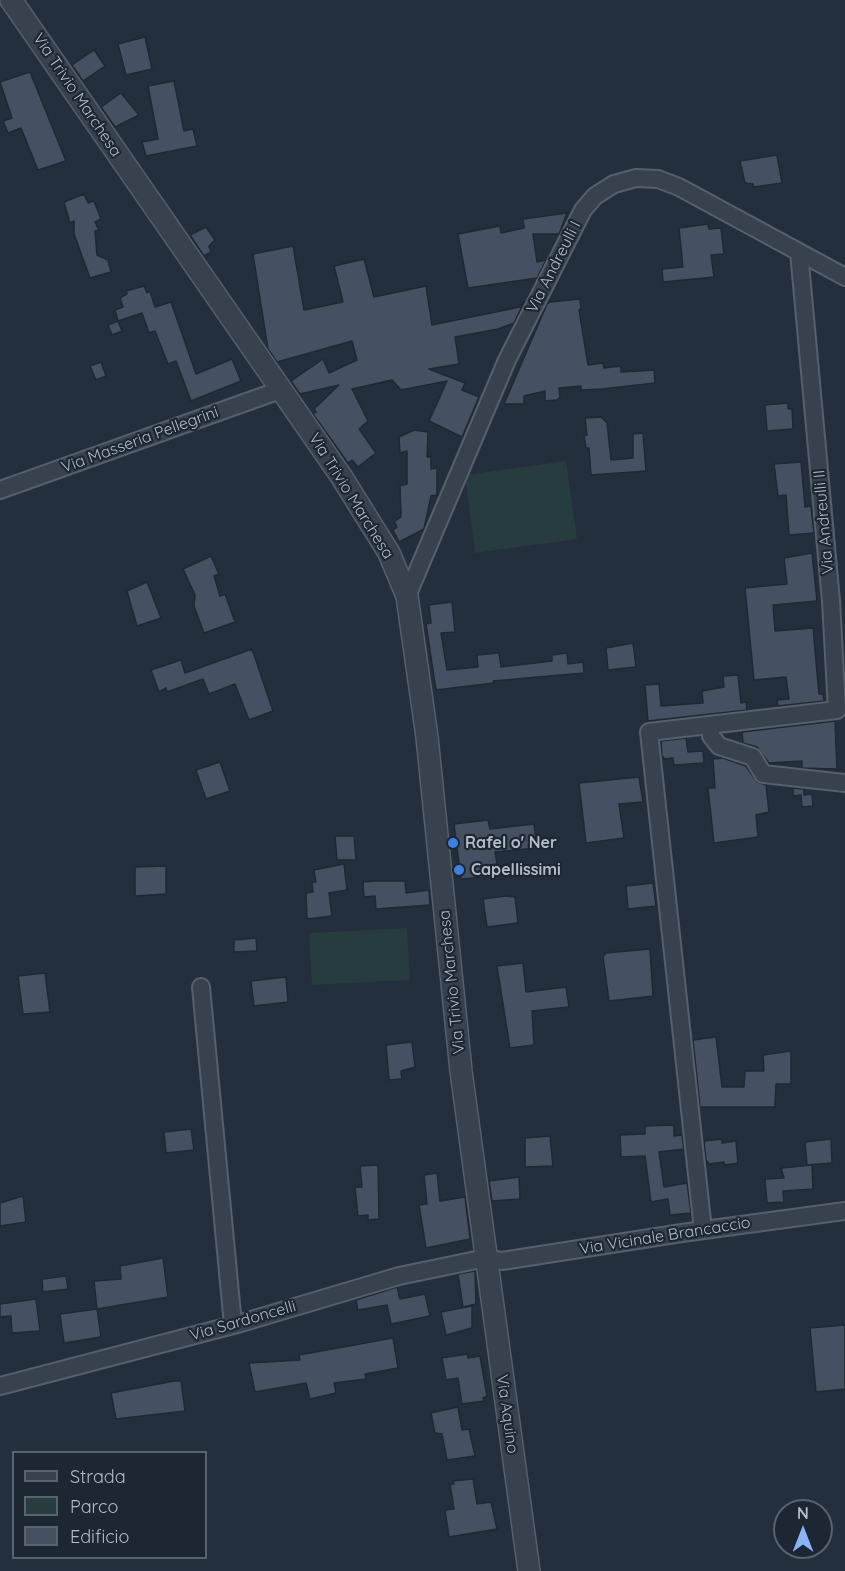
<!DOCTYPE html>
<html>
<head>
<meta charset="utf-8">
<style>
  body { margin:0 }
  #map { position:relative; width:845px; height:1571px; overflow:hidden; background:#242f3e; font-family:Quicksand,sans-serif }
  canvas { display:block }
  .legend { position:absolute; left:12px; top:1451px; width:195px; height:108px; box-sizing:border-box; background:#1d2633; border:2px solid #59626f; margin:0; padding:8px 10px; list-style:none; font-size:18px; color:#b4bcc9 }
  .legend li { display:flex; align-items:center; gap:12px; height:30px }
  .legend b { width:30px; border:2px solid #59626f }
  .north { position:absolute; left:773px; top:1499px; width:60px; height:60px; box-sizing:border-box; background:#1d2633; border:2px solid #59626f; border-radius:50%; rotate:0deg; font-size:16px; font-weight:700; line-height:24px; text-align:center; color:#b4bcc9 }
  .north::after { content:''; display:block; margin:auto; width:21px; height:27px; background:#8ab4f8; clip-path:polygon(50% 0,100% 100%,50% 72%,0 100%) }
</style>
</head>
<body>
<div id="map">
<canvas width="845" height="1571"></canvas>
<ul class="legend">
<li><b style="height:8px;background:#38414e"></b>Strada</li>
<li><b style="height:16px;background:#263c3f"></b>Parco</li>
<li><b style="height:16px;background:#455162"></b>Edificio</li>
</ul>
<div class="north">N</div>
</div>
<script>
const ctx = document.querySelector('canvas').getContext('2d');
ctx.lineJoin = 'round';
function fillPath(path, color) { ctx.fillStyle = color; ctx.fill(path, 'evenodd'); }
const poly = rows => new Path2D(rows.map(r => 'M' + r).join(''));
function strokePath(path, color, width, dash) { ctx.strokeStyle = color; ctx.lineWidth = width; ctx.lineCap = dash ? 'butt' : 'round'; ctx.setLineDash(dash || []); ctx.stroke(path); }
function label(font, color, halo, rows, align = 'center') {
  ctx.font = font + ' Quicksand,sans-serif'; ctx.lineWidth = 4.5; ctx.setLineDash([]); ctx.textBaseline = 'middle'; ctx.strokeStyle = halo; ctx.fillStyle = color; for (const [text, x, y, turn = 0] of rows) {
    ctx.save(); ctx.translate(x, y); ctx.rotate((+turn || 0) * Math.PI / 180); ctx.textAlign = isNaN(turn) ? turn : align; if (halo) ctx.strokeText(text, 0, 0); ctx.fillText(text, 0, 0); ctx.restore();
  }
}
const green = poly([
  [566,461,577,539,475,553,465,475],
  [407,928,410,980,312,985,309,933]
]);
const building = poly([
  [145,37,152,69,126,75,118,44,145,37],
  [94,50,105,66,83,81,72,65,94,50],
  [30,72,66,161,38,170,21,128,8,133,3,121,12,118,0,82,30,72],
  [174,81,184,131,193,129,197,146,146,156,142,142,158,139,148,86,174,81],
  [121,93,139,115,115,127,101,107,121,93],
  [777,155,782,183,754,187,753,184,745,183,740,161,777,155],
  [84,194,88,203,94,201,101,219,95,222,99,230,95,231,97,255,108,260,111,272,90,278,74,234,74,221,70,223,64,202,84,194],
  [567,213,559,234,533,234,537,262,546,260,537,278,468,288,458,234,500,226,501,233,524,228,523,219,567,213],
  [708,224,709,229,721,228,724,254,711,255,714,277,663,282,662,269,683,267,679,228,708,224],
  [206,227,215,240,209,246,211,252,204,256,190,235,206,227],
  [293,246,304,310,343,302,334,266,364,259,374,297,426,286,432,325,520,307,524,302,514,323,498,329,455,337,459,364,429,369,465,383,462,390,479,397,462,437,429,421,447,381,401,390,392,380,352,389,368,421,359,429,376,453,358,467,352,460,348,463,313,414,316,412,314,409,339,385,300,394,291,381,323,359,329,373,357,360,352,341,277,362,268,349,253,254,293,246],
  [144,286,147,293,150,291,155,307,171,302,196,374,232,359,241,381,191,401,176,361,168,364,155,331,149,333,142,313,118,321,115,310,123,307,120,298,127,294,126,291,144,286],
  [580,299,581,309,579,310,588,365,603,363,604,368,621,366,621,372,654,370,655,383,602,389,581,390,581,386,559,388,560,397,557,400,545,401,545,391,524,396,524,404,504,404,547,304,550,302,580,299],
  [118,321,122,331,112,335,108,325,118,321],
  [101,362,106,376,96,380,90,366,101,362],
  [788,403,788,409,792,409,793,429,767,431,765,405,788,403],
  [601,417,607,423,611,460,633,458,633,434,643,433,646,471,591,475,589,448,586,448,584,436,587,435,585,418,601,417],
  [414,430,428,432,427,457,431,457,431,469,437,468,437,495,431,496,424,529,399,542,393,530,397,527,394,522,401,517,400,486,407,484,407,451,400,453,399,437,414,430],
  [801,462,805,507,811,506,814,533,789,535,786,495,778,496,774,464,801,462],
  [812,553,817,601,773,605,775,631,813,628,819,694,823,694,824,701,778,706,777,700,789,699,786,677,754,680,745,588,787,584,784,558,812,553],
  [211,556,219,574,214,576,220,596,225,594,235,622,204,633,194,606,195,595,183,569,211,556],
  [147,582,161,618,137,626,127,591,147,582],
  [452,602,455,632,441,633,447,670,478,667,477,655,499,653,501,667,552,661,552,655,567,653,568,664,583,662,584,673,493,681,494,683,436,690,426,624,431,623,429,605,452,602],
  [633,643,636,667,608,670,606,648,633,643],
  [252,649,273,711,249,720,235,684,209,694,203,679,167,692,166,688,159,692,151,670,181,660,185,673,252,649],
  [738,675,741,703,746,702,747,710,648,721,645,685,659,684,661,706,703,703,702,691,724,687,723,676,738,675],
  [835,721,837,769,802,768,802,761,769,763,757,747,743,743,742,732,835,721],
  [686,738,688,752,703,751,704,763,674,765,673,758,665,759,662,756,661,741,686,738],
  [723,758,746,766,757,782,766,785,769,812,756,815,758,837,714,843,708,788,715,788,713,759,723,758],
  [220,762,230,791,206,799,196,770,220,762],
  [639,777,643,802,619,804,624,838,586,843,579,783,639,777],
  [793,788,804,789,804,795,812,794,813,806,802,807,801,795,793,796,793,788],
  [488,820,490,829,534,824,537,848,495,852,497,864,482,866,484,877,461,879,454,824,488,820],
  [335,836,354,836,356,860,337,860,335,836],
  [344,864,347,890,329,893,332,916,307,919,306,893,313,892,312,882,316,882,314,870,344,864],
  [166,866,166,894,135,896,135,867,166,866],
  [374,881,405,881,406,893,429,890,430,905,376,909,375,896,364,897,363,882,374,881],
  [653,883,656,906,628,909,626,886,653,883],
  [505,896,515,897,518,923,487,927,483,899,505,896],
  [256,938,257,951,234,952,234,940,256,938],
  [650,949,653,996,609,1001,603,957,606,953,650,949],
  [523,963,526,992,566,987,569,1007,532,1011,534,1045,510,1048,497,966,523,963],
  [45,973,50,1012,23,1014,18,976,45,973],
  [286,977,288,1002,254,1006,251,981,286,977],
  [716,1037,722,1087,744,1087,745,1071,764,1071,763,1055,791,1051,791,1084,776,1084,775,1107,700,1107,693,1040,716,1037],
  [412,1042,415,1067,401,1071,402,1079,389,1080,386,1045,412,1042],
  [674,1125,674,1136,682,1135,684,1149,659,1152,664,1187,687,1183,691,1213,670,1215,668,1199,651,1202,645,1156,621,1157,620,1135,645,1134,645,1126,674,1125],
  [191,1129,194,1150,166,1153,164,1132,191,1129],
  [550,1136,553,1166,525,1167,525,1138,550,1136],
  [722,1139,722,1143,736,1141,738,1163,725,1165,724,1162,709,1164,706,1160,704,1141,722,1139],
  [831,1139,832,1163,807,1165,805,1142,831,1139],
  [378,1165,379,1219,368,1220,368,1215,358,1216,355,1187,362,1187,360,1166,378,1165],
  [812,1165,813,1189,783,1191,784,1202,767,1203,765,1179,784,1178,781,1168,812,1165],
  [437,1173,440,1201,465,1197,470,1239,426,1248,419,1205,427,1204,424,1175,437,1173],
  [519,1177,520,1199,492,1201,489,1181,519,1177],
  [23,1196,26,1222,0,1226,0,1203,23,1196],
  [163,1258,168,1297,97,1309,101,1337,64,1343,60,1314,97,1309,94,1281,121,1279,120,1266,163,1258],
  [475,1271,476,1304,463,1307,458,1274,475,1271],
  [66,1276,68,1289,43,1292,42,1279,66,1276],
  [397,1287,400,1299,425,1294,430,1316,391,1324,387,1305,358,1310,356,1300,397,1287],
  [36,1299,40,1331,12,1333,11,1316,0,1317,0,1304,36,1299],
  [472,1306,472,1328,446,1335,441,1312,472,1306],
  [845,1325,845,1389,816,1392,810,1328,845,1325],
  [393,1338,398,1368,365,1374,366,1379,334,1383,336,1393,310,1399,306,1383,255,1392,249,1363,300,1360,299,1355,393,1338],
  [467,1354,468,1358,480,1356,487,1396,483,1398,484,1401,462,1404,458,1378,446,1380,442,1358,467,1354],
  [174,1381,181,1381,185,1411,116,1419,111,1393,174,1381],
  [458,1407,462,1430,469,1429,475,1456,447,1460,442,1434,435,1433,431,1413,458,1407],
  [473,1479,477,1504,491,1502,497,1529,449,1537,445,1510,454,1509,450,1484,454,1484,453,1481,473,1479]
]);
const minor = poly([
  [0,490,280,390],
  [407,596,507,360,583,210,595,196,614,184,636,178,658,179,679,187,845,277],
  [710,726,711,736,719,746,753,757,763,774,845,783],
  [201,987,233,1325],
  [703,1230,649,732,837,710,831,601,799,252],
  [0,1386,241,1323,399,1276,486,1258,502,1261,682,1233,845,1211]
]);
const tertiary = poly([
  [11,0,341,476,389,553,407,596,427,737,461,1071,529,1571]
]);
const markers = [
  [453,843,6,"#3f7fe0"],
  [459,870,6,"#3f7fe0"]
];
const streetNames = [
  ["Via Trivio Marchesa",77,95,56],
  ["Via Andreulli I",554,267,-63],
  ["Via Masseria Pellegrini",140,440,-20],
  ["Via Trivio Marchesa",351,496,58],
  ["Via Andreulli II",824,522,-95],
  ["Via Trivio Marchesa",452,982,-96],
  ["Via Vicinale Brancaccio",665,1236,-9],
  ["Via Sardoncelli",243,1321,-16],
  ["Via Aquino",507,1414,82]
];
const poiNames = [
  ["Rafel o' Ner",465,843],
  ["Capellissimi",471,870]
];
fillPath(green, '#263c3f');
fillPath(building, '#455162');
strokePath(building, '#1f2835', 1.5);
strokePath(minor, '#565f6c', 20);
strokePath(tertiary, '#565f6c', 24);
strokePath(minor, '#38414e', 16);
strokePath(tertiary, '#38414e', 21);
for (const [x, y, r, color] of markers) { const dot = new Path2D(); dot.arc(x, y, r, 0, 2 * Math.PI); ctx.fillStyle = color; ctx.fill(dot); strokePath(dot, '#1d2633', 2); }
label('16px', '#b4bcc9', '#1d2633', streetNames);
label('bold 16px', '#b4bcc9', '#1d2633', poiNames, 'left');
</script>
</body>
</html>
